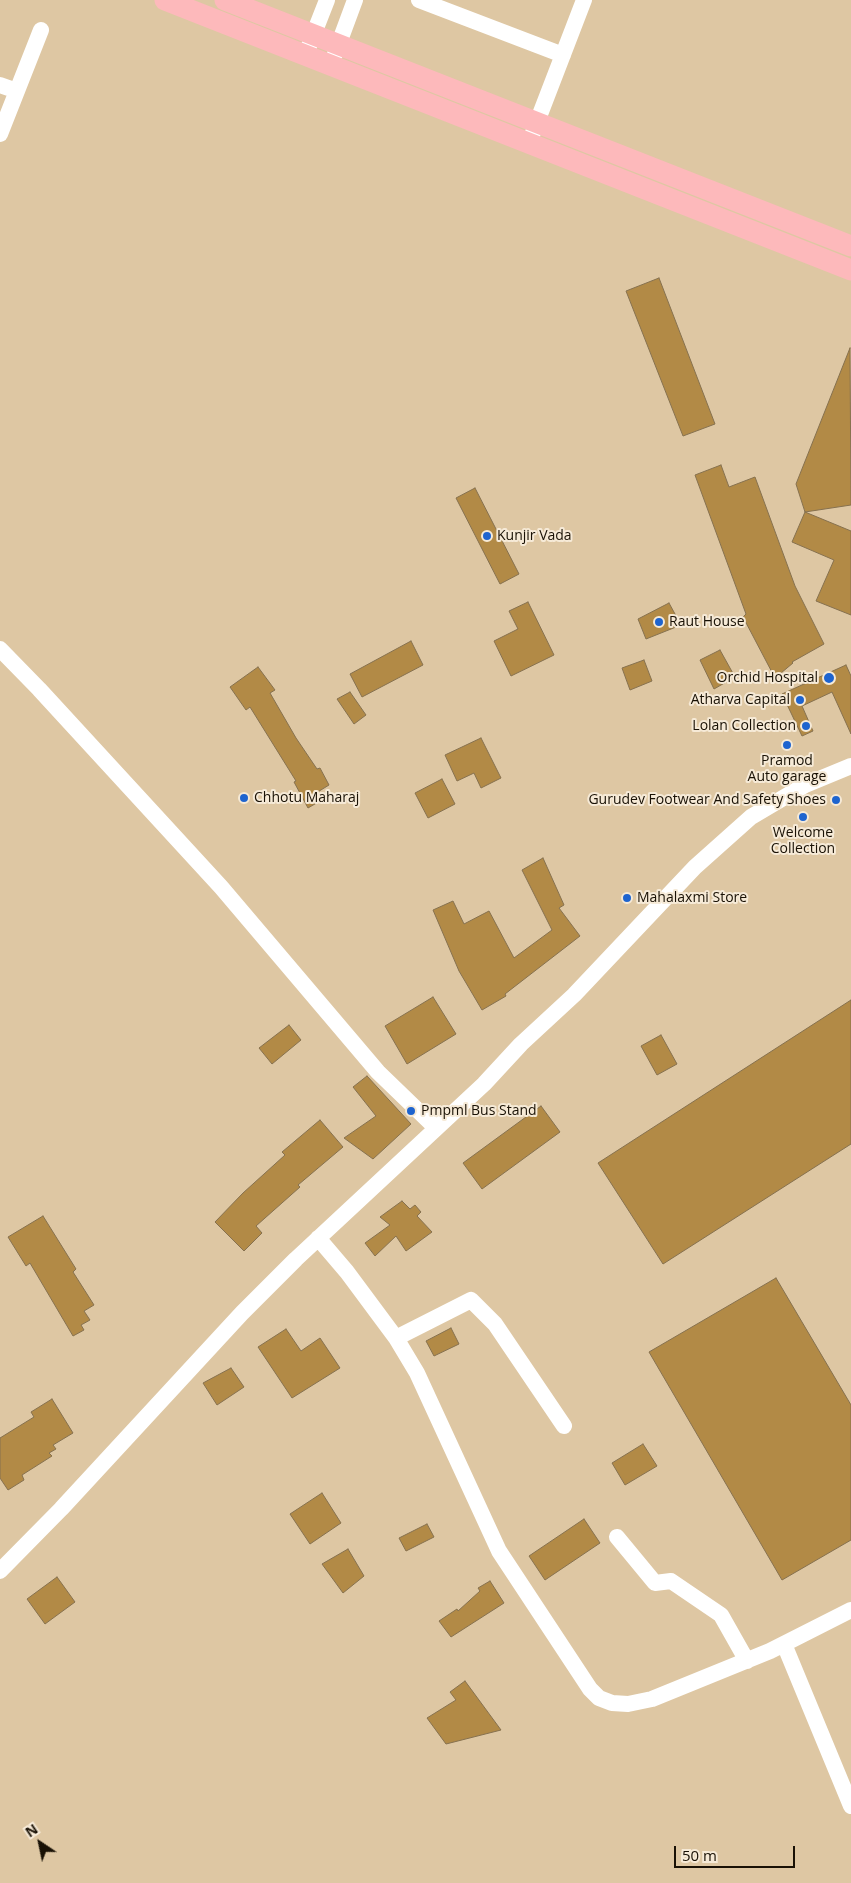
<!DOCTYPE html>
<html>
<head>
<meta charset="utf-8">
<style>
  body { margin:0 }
  #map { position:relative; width:851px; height:1883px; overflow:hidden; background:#dec7a3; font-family:"Open Sans",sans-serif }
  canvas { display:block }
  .north { position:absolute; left:15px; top:1818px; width:50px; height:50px; -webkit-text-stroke:4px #f6ead7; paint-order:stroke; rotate:326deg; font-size:14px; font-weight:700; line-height:20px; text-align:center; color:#191105 }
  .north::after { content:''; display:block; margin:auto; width:18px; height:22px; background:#191105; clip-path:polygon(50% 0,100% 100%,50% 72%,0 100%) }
  .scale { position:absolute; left:674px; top:1846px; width:121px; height:22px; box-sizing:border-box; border:2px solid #191105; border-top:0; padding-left:6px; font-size:15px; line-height:18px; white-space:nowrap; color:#191105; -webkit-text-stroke:4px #f6ead7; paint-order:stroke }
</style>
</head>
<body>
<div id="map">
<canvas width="851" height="1883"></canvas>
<div class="north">N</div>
<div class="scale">50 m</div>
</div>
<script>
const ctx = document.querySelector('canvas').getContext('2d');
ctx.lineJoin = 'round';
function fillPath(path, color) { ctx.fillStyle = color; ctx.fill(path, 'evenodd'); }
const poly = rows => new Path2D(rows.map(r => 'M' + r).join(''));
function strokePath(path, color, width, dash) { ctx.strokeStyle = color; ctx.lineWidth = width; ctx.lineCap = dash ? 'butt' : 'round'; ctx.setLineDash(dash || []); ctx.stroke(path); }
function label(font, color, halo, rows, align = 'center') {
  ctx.font = font + ' "Open Sans",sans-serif'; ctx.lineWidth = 4; ctx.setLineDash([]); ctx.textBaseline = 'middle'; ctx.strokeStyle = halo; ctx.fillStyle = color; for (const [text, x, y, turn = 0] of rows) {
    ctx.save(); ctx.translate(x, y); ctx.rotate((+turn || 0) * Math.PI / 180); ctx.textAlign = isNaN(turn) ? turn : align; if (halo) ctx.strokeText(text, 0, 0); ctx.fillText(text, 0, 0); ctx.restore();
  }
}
const building = poly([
  [659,278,715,424,683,436,626,291,659,278],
  [850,348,851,505,805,512,796,484,850,348],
  [721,465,729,487,755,477,795,586,824,644,792,662,793,663,775,678,743,617,746,614,695,475,721,465],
  [475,488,519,574,500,584,456,498,475,488],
  [805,512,851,531,851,615,816,601,834,560,792,542,805,512],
  [528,602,554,655,511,676,494,641,518,629,509,611,528,602],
  [669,603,681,625,646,639,638,619,669,603],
  [411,641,423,665,362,697,350,674,411,641],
  [720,650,735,677,714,689,700,660,720,650],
  [644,660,652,681,630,690,622,668,644,660],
  [846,665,851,676,851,734,832,692,802,706,813,731,802,736,782,694,846,665],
  [258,667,275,690,270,693,296,738,317,769,320,768,329,785,316,793,320,801,308,808,294,782,296,781,250,707,246,710,230,687,258,667],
  [350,692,366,715,354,724,337,699,350,692],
  [481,738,501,778,481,788,474,773,457,781,445,755,481,738],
  [442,779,455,804,428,818,415,793,442,779],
  [543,858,564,905,559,908,580,936,505,994,506,996,482,1010,459,971,433,910,453,901,464,924,489,911,514,958,552,930,522,870,543,858],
  [433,997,456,1034,407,1064,385,1026,433,997],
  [851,1000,851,1144,663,1264,598,1163,851,1000],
  [289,1025,301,1040,272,1064,259,1048,289,1025],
  [661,1035,677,1064,657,1075,641,1046,661,1035],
  [367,1076,411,1124,373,1159,344,1138,376,1116,353,1087,367,1076],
  [541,1106,560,1132,482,1189,463,1163,541,1106],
  [320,1120,343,1147,298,1185,300,1187,256,1226,262,1233,244,1251,215,1222,243,1193,285,1155,282,1152,320,1120],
  [402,1201,410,1209,415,1205,421,1212,417,1216,432,1232,406,1251,396,1236,375,1256,365,1243,390,1225,380,1217,402,1201],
  [43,1216,76,1269,73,1272,94,1305,84,1311,90,1320,81,1325,84,1330,73,1336,30,1263,26,1266,8,1237,43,1216],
  [776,1278,851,1405,851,1540,782,1580,649,1352,776,1278],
  [451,1328,459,1344,434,1356,426,1341,451,1328],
  [286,1329,301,1351,320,1338,340,1368,292,1398,258,1347,286,1329],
  [231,1368,244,1387,217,1405,203,1383,231,1368],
  [52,1399,73,1433,53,1445,56,1449,49,1453,52,1456,22,1475,24,1480,8,1490,0,1478,0,1438,34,1417,31,1412,52,1399],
  [643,1444,657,1466,625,1485,612,1463,643,1444],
  [322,1493,341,1523,310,1544,290,1514,322,1493],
  [584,1519,600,1543,545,1580,529,1556,584,1519],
  [427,1524,434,1537,406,1551,399,1538,427,1524],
  [348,1549,364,1576,343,1593,322,1564,348,1549],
  [57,1577,75,1602,45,1624,27,1599,57,1577],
  [490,1581,504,1603,451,1637,439,1621,457,1609,458,1611,480,1591,478,1588,490,1581],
  [465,1681,501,1730,446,1744,427,1718,456,1700,450,1692,465,1681]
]);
const minor = poly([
  [419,0,563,55],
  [309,46,327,0],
  [335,54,355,0],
  [0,85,17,91],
  [0,134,41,30],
  [529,143,584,0],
  [0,649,39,689,221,887,378,1072,436,1128],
  [318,1238,347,1272,396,1338,417,1373,499,1551,590,1689,599,1698,612,1703,628,1704,652,1699,770,1651,851,1610],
  [396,1338,471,1300,495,1324,564,1426],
  [617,1537,655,1583,671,1581,721,1615,747,1661],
  [0,1571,61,1509,242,1313,296,1259,484,1084,521,1044,574,995,695,867,751,817,805,785,851,766],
  [784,1644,851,1806]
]);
const major = poly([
  [165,0,851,270],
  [225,0,851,246]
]);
const markers = [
  [487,536,5,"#1e64cf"],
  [659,622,5,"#1e64cf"],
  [829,678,6,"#1e64cf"],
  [800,700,5,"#1e64cf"],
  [806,726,5,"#1e64cf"],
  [787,745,5,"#1e64cf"],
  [244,798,5,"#1e64cf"],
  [836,800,5,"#1e64cf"],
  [803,817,5,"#1e64cf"],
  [627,898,5,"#1e64cf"],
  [411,1111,5,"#1e64cf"]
];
const poiNames = [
  ["Kunjir Vada",497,536],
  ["Raut House",669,622],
  ["Orchid Hospital",818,678,"right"],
  ["Atharva Capital",790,700,"right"],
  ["Lolan Collection",796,726,"right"],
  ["Pramod",787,761,"center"],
  ["Auto garage",787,777,"center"],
  ["Chhotu Maharaj",254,798],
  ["Gurudev Footwear And Safety Shoes",826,800,"right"],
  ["Welcome",803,833,"center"],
  ["Collection",803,849,"center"],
  ["Mahalaxmi Store",637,898],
  ["Pmpml Bus Stand",421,1111]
];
fillPath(building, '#b28a46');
strokePath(building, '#86714f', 1);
strokePath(minor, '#fff', 16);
strokePath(major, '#fdb9bb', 21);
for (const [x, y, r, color] of markers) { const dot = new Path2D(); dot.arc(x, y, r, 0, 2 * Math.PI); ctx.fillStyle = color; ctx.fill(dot); strokePath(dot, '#f6ead7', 2); }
label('14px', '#191105', '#f6ead7', poiNames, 'left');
</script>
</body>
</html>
